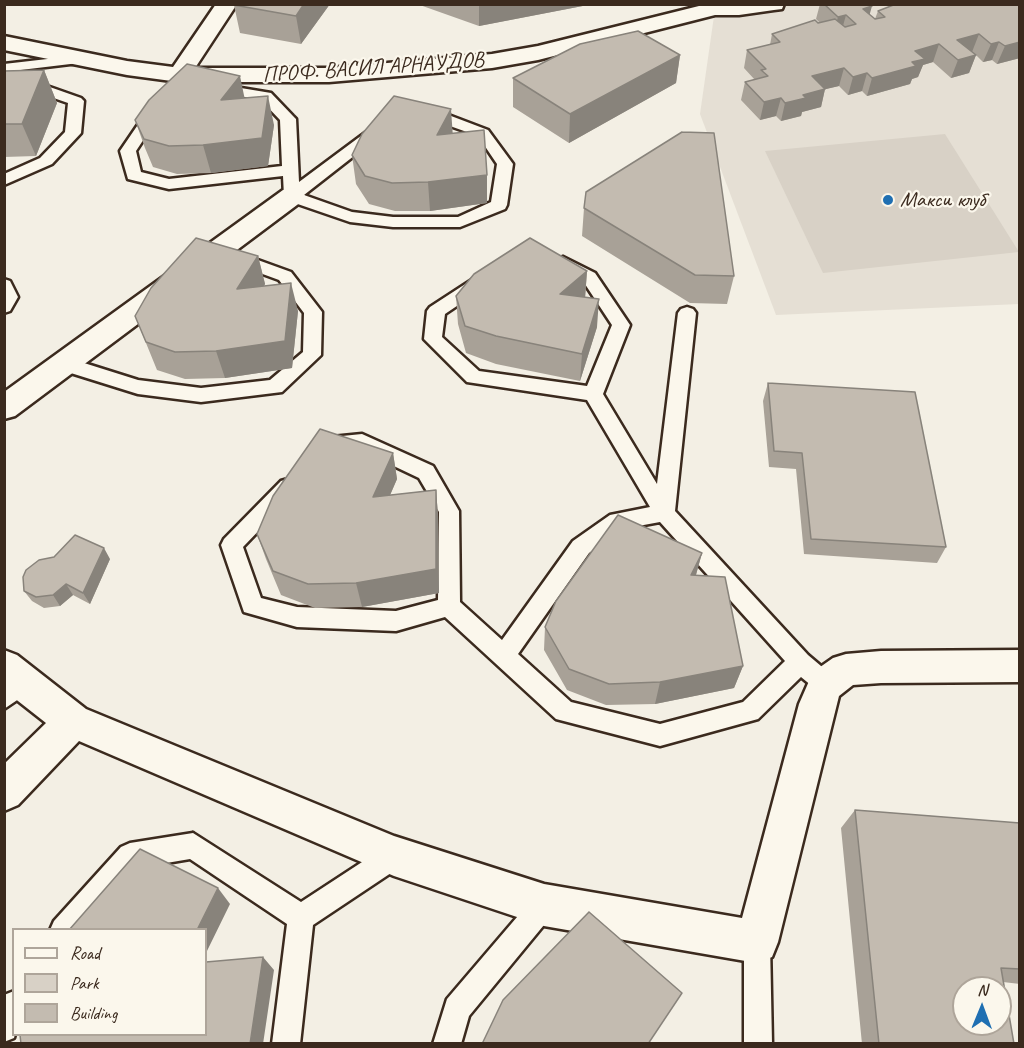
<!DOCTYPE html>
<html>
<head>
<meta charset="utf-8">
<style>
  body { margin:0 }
  #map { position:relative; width:1024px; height:1048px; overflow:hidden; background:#f3efe4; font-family:Caveat,sans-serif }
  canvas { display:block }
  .frame { position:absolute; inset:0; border:6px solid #3b2a1e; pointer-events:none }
  .legend { position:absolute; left:12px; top:928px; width:195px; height:108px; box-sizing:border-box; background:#fbf7ec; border:2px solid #aea59a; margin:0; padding:8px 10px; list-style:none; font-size:18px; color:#3b2a1e }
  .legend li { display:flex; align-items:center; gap:12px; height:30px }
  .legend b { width:30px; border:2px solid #aea59a }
  .north { position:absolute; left:952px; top:976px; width:60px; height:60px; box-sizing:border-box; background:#fbf7ec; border:2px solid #aea59a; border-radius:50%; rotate:1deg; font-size:16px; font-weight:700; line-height:24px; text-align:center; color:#3b2a1e }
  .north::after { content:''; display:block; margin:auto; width:21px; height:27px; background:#1f6fb2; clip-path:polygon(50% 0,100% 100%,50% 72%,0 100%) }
</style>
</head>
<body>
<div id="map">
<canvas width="1024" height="1048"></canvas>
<div class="frame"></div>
<ul class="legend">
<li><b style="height:8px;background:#fbf7ec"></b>Road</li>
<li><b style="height:16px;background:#d8d1c6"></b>Park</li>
<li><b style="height:16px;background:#c3bbb0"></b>Building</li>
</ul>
<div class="north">N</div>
</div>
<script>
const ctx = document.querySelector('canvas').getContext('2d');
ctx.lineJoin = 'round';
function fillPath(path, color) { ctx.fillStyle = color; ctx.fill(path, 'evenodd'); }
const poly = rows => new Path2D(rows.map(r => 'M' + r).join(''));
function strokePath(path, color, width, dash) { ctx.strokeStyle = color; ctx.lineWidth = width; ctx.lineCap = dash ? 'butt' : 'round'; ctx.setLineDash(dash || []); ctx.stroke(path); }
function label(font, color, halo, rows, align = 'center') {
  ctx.font = font + ' Caveat,sans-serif'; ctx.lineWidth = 4.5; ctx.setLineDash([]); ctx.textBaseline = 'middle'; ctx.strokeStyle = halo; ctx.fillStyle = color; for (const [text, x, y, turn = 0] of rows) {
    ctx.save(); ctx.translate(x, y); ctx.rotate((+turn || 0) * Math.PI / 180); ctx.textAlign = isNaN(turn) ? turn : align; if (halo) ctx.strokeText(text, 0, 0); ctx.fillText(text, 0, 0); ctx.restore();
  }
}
const built = poly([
  [774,4,1019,5,1019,304,776,315,700,114,715,9]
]);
const green = poly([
  [945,134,1019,252,823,273,765,151]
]);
const lane = poly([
  [82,55,89,59,87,62,4,72,4,64,82,55],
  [217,84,271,93,293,116,296,119,299,182,381,121,405,113,438,111,488,130,513,164,507,205,505,209,460,227,393,227,350,222,286,200,284,196,283,176,169,189,128,179,120,151,150,107,155,105,163,110,136,151,141,172,169,179,282,166,280,120,261,100,212,91,210,88,217,84],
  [411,121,436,121,478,136,497,164,491,202,458,217,393,217,352,212,304,195,391,127,411,121],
  [47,86,81,98,84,101,81,133,52,164,4,185,4,174,40,158,65,132,68,103,45,95,4,96,4,88,47,86],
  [233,251,291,272,322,312,321,355,282,392,201,402,138,394,58,369,56,364,58,359,65,357,138,380,201,388,270,380,303,352,304,313,279,280,227,261,224,257,227,253,233,251],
  [563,257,595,273,630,325,603,394,657,484,678,313,681,309,687,307,693,309,696,313,675,511,808,655,834,677,838,684,834,691,826,695,818,691,801,677,758,719,660,746,556,719,445,617,396,631,297,627,244,612,221,545,224,539,281,481,288,479,295,481,298,487,295,493,243,547,261,598,297,607,396,611,438,600,439,512,419,478,360,450,332,453,325,450,322,445,325,440,332,437,362,434,433,466,459,511,460,602,502,640,573,541,610,515,650,507,587,400,467,382,424,339,427,311,430,307,473,279,485,279,488,283,485,287,445,314,442,337,479,371,587,386,612,325,583,281,557,267,554,263,557,259,563,257],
  [660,522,785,661,743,702,660,724,571,702,518,654,589,553,622,529,660,522],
  [4,279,10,281,18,297,10,311,4,313,4,279],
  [24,672,32,676,36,683,32,690,4,709,4,684,24,672],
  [193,833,301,902,385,847,394,843,403,847,407,856,403,865,313,925,300,1044,272,1044,287,924,190,859,137,868,81,930,50,930,54,921,121,847,130,843,193,833],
  [544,892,553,896,557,905,553,914,469,1016,461,1044,433,1044,447,999,535,896,544,892],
  [757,929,767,932,770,942,772,1044,744,1044,744,942,747,932,757,929],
  [14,991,14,1034,15,1034,14,1038,4,1042,4,995,14,991]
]);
const street = poly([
  [216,4,237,4,195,68,329,68,492,54,538,46,707,4,784,4,782,9,774,10,739,15,715,15,538,60,492,68,329,82,179,82,127,75,4,50,4,36,127,61,173,67,216,4],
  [292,188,301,190,305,196,301,202,15,416,4,419,4,392,283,190,292,188],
  [4,650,17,655,86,709,394,836,544,884,742,918,799,704,813,672,833,658,846,654,881,651,1020,650,1020,682,881,683,853,685,839,696,778,942,772,957,757,963,544,926,394,876,79,741,18,805,4,811,4,764,46,723,4,690,4,650]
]);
const wall = poly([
  [330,4,301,44,240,33,234,5],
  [417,4,593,4,479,26],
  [820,4,870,4,869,15,875,19,878,11,1020,4,1020,58,997,64,992,60,983,62,976,55,969,73,951,78,933,62,923,65,918,77,912,79,910,84,867,96,862,91,848,95,839,86,825,89,821,107,802,112,801,116,781,121,776,116,760,120,741,100,745,82,755,80,744,68,747,50,770,45,772,34,820,23,816,19],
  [680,55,676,83,569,143,513,107,513,78],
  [44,70,57,103,36,156,4,157,4,71],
  [245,98,274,125,268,166,211,173,177,174,153,167,145,148,135,120],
  [452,133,487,175,487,203,430,211,395,211,369,204,356,184,352,155],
  [584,208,734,276,727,304,690,303,582,236],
  [258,256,265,284,264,286,298,311,292,368,225,378,185,379,157,370,135,316],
  [587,271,585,297,597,327,580,381,496,364,466,353,458,324,456,296],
  [768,383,946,547,937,563,804,554,796,469,769,467,763,401],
  [393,453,397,479,390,495,436,490,438,515,439,593,362,607,315,608,281,595,266,559,257,534],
  [702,553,696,575,743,666,734,688,655,704,606,705,567,690,544,650,545,627],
  [110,559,90,604,73,595,60,606,44,608,32,601,24,591],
  [855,810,1020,823,1020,984,1003,982,1014,1044,862,1044,841,828]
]);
const shadedWall = poly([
  [304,4,330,4,301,44,296,16],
  [479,4,593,4,479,26],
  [872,6,867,24,863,9],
  [846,15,841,33,833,35,838,17],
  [979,34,972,52,957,40],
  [999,42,992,60,983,62,991,44],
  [1020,42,1020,58,997,64,1005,46],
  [939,44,933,62,923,65,918,77,912,79,910,84,867,96,872,78,915,51],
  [680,55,676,83,569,143,570,114],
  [976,55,969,73,951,78,958,60],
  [844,68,839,86,818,91,825,89,821,107,802,112,801,116,781,121,785,103,812,76],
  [44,70,57,103,36,156,22,124],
  [867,73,862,91,848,95,853,77],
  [240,76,246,105,221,100],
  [268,96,274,125,268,166,211,173,203,145],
  [781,98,776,116,760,120,764,102],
  [451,109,453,138,437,135],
  [487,175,487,203,430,211,428,182],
  [258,256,265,284,245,317,237,289],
  [587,271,585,299,560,294],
  [291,283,298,311,292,368,225,378,216,351],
  [599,299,597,327,580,381,582,354],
  [393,453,397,479,378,523,373,497],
  [436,490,438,515,439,593,362,607,356,583],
  [104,548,110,559,90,604,83,593],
  [702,553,695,578,691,575],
  [66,584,73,595,60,606,53,595],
  [743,666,734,688,655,704,660,682],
  [218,888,230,904,206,953,206,930,197,930],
  [263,957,274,970,263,1044,250,1044]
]);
const building = poly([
  [235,4,304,4,296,16,234,5,235,4],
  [824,4,870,4,872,6,863,9,875,19,885,17,878,11,896,4,1020,4,1020,42,1005,46,999,42,991,44,979,34,957,40,976,55,958,60,939,44,915,51,925,59,912,62,916,66,872,78,867,73,853,77,844,68,812,76,825,89,803,95,806,98,785,103,781,98,764,102,745,82,768,76,761,70,766,69,747,50,780,42,772,34,815,20,818,23,835,19,845,27,856,24,846,15,838,17,824,4],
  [638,31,680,55,570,114,513,78,580,44,638,31],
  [187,64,240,76,221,100,268,96,262,138,203,145,169,146,144,139,135,120,149,100,187,64],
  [44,70,22,124,4,124,4,71,44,70],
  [394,96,451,109,437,135,484,130,487,175,428,182,392,183,365,176,352,155,362,134,394,96],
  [682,132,714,133,734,276,695,275,584,208,586,192,682,132],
  [196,238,258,256,237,289,291,283,285,341,216,351,175,352,146,342,135,316,151,288,196,238],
  [530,238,587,271,560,294,599,299,582,354,496,336,465,326,456,296,474,274,530,238],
  [768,383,915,392,946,547,811,539,802,453,774,451,768,383],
  [320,429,393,453,373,497,436,490,436,569,356,583,308,584,273,571,257,534,273,496,320,429],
  [618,515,702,553,691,575,725,577,743,666,660,682,609,684,569,669,545,627,556,601,618,515],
  [75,535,104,548,83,593,66,584,53,595,36,597,24,591,23,577,26,570,39,560,54,557,75,535],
  [855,810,1020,823,1020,969,1001,968,1014,1044,879,1044,855,810],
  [964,988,1000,988,1000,1024,964,1024,964,988],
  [140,849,218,888,197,930,69,930,140,849],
  [589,912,682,993,648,1044,482,1044,503,1000,589,912],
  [263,957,250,1044,21,1044,20,1035,206,1035,206,962,263,957]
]);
const markers = [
  [888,200,6,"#1f6fb2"]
];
const farStreetnames = [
  ["ПРОФ. ВАСИЛ АРНАУДОВ",373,68,-4]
];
const farPoinames = [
  ["Макси клуб",900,200]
];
fillPath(built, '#e5dfd4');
fillPath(green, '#d8d1c6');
strokePath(lane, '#3b2a1e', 5);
strokePath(street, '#3b2a1e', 5);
fillPath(lane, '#fbf7ec');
fillPath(street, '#fbf7ec');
fillPath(wall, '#a8a197');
fillPath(shadedWall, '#88837b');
fillPath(building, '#c3bbb0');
strokePath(building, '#88837b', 1.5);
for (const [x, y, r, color] of markers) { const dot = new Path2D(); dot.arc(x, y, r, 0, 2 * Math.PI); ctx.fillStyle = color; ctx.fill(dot); strokePath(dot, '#fbf7ec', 2); }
label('22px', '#3b2a1e', '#fbf7ec', farStreetnames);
label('22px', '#3b2a1e', '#fbf7ec', farPoinames, 'left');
</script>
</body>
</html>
